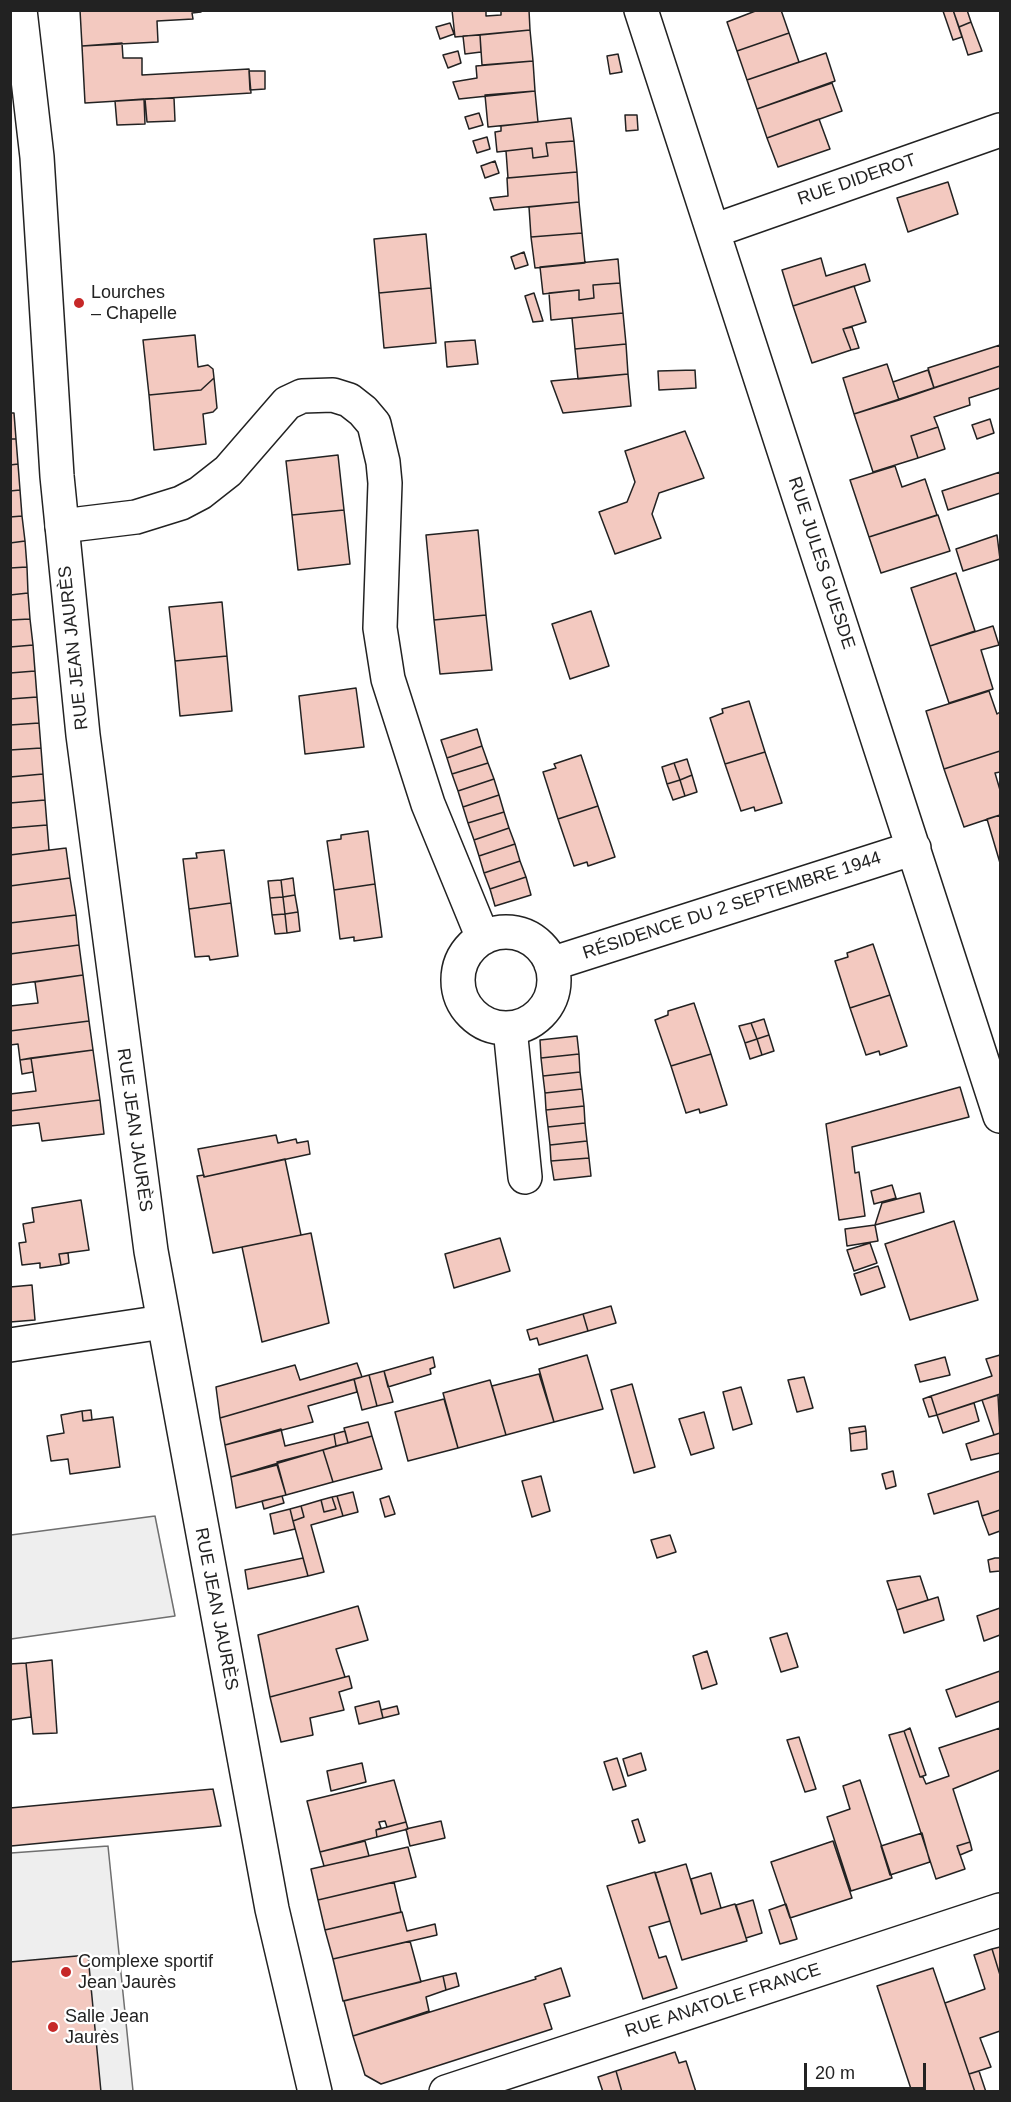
<!DOCTYPE html>
<html>
<head>
<meta charset="utf-8">
<style>
  body { margin:0 }
  #map { position:relative; width:1011px; height:2102px; overflow:hidden; background:#fff; font-family:Arial,sans-serif }
  canvas { display:block }
  .frame { position:absolute; inset:0; border:12px solid #222; pointer-events:none }
  .scale { position:absolute; left:804px; top:2063px; width:122px; height:27px; box-sizing:border-box; border:3px solid #222; border-top:0; padding-left:8px; font-size:18px; line-height:21px; white-space:nowrap; color:#222; -webkit-text-stroke:4px #fff; paint-order:stroke }
</style>
</head>
<body>
<div id="map">
<canvas width="1011" height="2102"></canvas>
<div class="frame"></div>
<div class="scale">20 m</div>
</div>
<script>
const ctx = document.querySelector('canvas').getContext('2d');
ctx.lineJoin = 'round';
function fillPath(path, color) { ctx.fillStyle = color; ctx.fill(path, 'evenodd'); }
const poly = rows => new Path2D(rows.map(r => 'M' + r).join(''));
function strokePath(path, color, width, dash) { ctx.strokeStyle = color; ctx.lineWidth = width; ctx.lineCap = dash ? 'butt' : 'round'; ctx.setLineDash(dash || []); ctx.stroke(path); }
function label(font, color, halo, rows, align = 'center') {
  ctx.font = font + ' Arial,sans-serif'; ctx.lineWidth = 4.5; ctx.setLineDash([]); ctx.textBaseline = 'middle'; ctx.strokeStyle = halo; ctx.fillStyle = color; for (const [text, x, y, turn = 0] of rows) {
    ctx.save(); ctx.translate(x, y); ctx.rotate((+turn || 0) * Math.PI / 180); ctx.textAlign = isNaN(turn) ? turn : align; if (halo) ctx.strokeText(text, 0, 0); ctx.fillText(text, 0, 0); ctx.restore();
  }
}
const green = poly([
  [155,1516,175,1616,11,1639,11,1535,155,1516],
  [108,1846,133,2091,11,2092,11,1853,108,1846]
]);
const building = poly([
  [80,10,201,10,201,12,192,13,193,19,157,21,158,42,82,46,80,10],
  [452,10,486,10,486,16,501,15,501,10,529,10,530,30,455,37,452,10],
  [758,10,781,10,789,33,737,51,727,22,758,10],
  [953,10,962,37,953,40,943,11,953,10],
  [953,10,967,10,971,22,959,27,953,10],
  [971,22,982,51,968,55,959,27,971,22],
  [450,23,454,34,440,39,436,27,450,23],
  [530,30,533,61,482,65,480,35,530,30],
  [789,33,799,62,747,80,737,51,789,33],
  [480,35,481,52,465,54,463,36,480,35],
  [122,43,123,58,142,58,142,75,249,69,251,93,85,103,82,46,122,43],
  [458,51,461,63,448,68,443,55,458,51],
  [826,53,835,81,757,109,747,80,826,53],
  [618,54,622,72,610,74,607,56,618,54],
  [533,61,535,91,459,99,453,82,477,78,476,66,533,61],
  [249,71,265,71,265,89,250,90,249,71],
  [832,83,842,111,767,138,757,109,832,83],
  [535,91,538,122,488,127,485,95,535,91],
  [174,98,175,121,147,122,145,99,174,98],
  [144,99,145,124,117,125,115,101,144,99],
  [479,113,483,125,469,129,465,117,479,113],
  [625,115,637,115,638,130,626,131,625,115],
  [571,118,574,141,546,143,548,156,533,158,532,148,497,152,495,132,501,131,501,126,571,118],
  [819,119,830,149,778,167,767,138,819,119],
  [487,137,490,149,477,153,473,141,487,137],
  [574,141,577,172,508,178,506,151,532,148,533,158,548,156,546,143,574,141],
  [495,161,499,173,485,178,481,166,495,161],
  [577,172,579,202,494,210,490,198,508,196,507,178,577,172],
  [948,182,958,214,908,232,897,198,948,182],
  [579,202,582,233,531,237,529,207,579,202],
  [582,233,585,263,535,268,531,237,582,233],
  [426,234,431,288,379,293,374,239,426,234],
  [524,252,528,265,515,269,511,257,524,252],
  [821,258,826,276,865,264,870,281,793,306,782,270,821,258],
  [618,259,620,283,593,285,594,298,579,300,579,290,543,294,540,267,618,259],
  [620,283,623,313,551,320,549,293,579,290,579,300,594,298,593,285,620,283],
  [854,286,866,322,843,329,851,350,812,363,793,306,854,286],
  [431,288,436,343,384,348,379,293,431,288],
  [534,293,543,321,533,322,525,296,534,293],
  [623,313,626,344,575,349,572,318,623,313],
  [852,327,859,348,851,350,843,329,852,327],
  [195,335,198,367,208,365,213,369,214,378,201,390,149,395,143,340,195,335],
  [475,340,478,364,447,367,445,342,475,340],
  [626,344,628,374,578,379,575,349,626,344],
  [1000,345,1000,366,934,388,928,368,1000,345],
  [887,364,899,400,854,414,843,378,887,364],
  [1000,366,1000,388,969,398,970,405,934,417,938,427,911,436,918,458,873,472,854,414,1000,366],
  [695,370,696,388,659,390,658,371,695,370],
  [928,370,934,388,899,400,893,382,928,370],
  [628,374,631,406,563,413,551,381,628,374],
  [214,378,217,408,213,412,203,414,206,444,154,450,149,395,201,390,214,378],
  [10,413,14,413,16,439,10,439,10,413],
  [990,419,994,433,977,439,972,425,990,419],
  [938,427,945,449,918,458,911,436,938,427],
  [685,431,704,478,659,493,652,514,661,538,615,554,599,512,627,502,635,482,625,451,685,431],
  [10,439,16,439,18,464,10,465,10,439],
  [338,455,344,510,292,515,286,461,338,455],
  [18,464,20,490,10,491,10,465,18,464],
  [895,466,902,487,925,479,937,515,869,537,850,480,895,466],
  [1000,472,1000,493,948,510,942,491,1000,472],
  [20,490,22,516,10,517,10,491,20,490],
  [344,510,350,564,298,570,292,515,344,510],
  [938,515,950,551,881,573,869,537,938,515],
  [22,516,25,541,10,543,10,517,22,516],
  [478,530,486,615,434,620,426,535,478,530],
  [997,535,1000,559,963,571,956,549,997,535],
  [25,541,27,567,10,568,10,543,25,541],
  [27,567,28,593,10,595,10,568,27,567],
  [956,573,975,631,930,646,911,588,956,573],
  [28,593,30,619,10,620,10,595,28,593],
  [222,602,227,656,175,661,169,607,222,602],
  [591,611,609,666,570,679,552,624,591,611],
  [486,615,492,670,440,674,434,620,486,615],
  [30,619,33,645,10,647,10,620,30,619],
  [993,626,999,645,981,650,993,689,949,703,930,646,993,626],
  [33,645,35,671,10,673,10,647,33,645],
  [227,656,232,711,180,716,175,661,227,656],
  [35,671,37,697,10,699,10,673,35,671],
  [356,688,364,747,305,754,299,696,356,688],
  [989,691,997,714,1000,712,1000,751,944,769,926,711,989,691],
  [37,697,39,723,10,725,10,699,37,697],
  [749,701,765,752,725,764,710,718,723,713,722,709,749,701],
  [39,723,41,748,10,750,10,725,39,723],
  [477,729,482,746,447,758,441,740,477,729],
  [482,746,488,763,452,774,447,758,482,746],
  [41,748,43,774,10,777,10,750,41,748],
  [1000,751,1000,772,995,773,1000,790,1000,815,964,827,944,769,1000,751],
  [765,752,782,803,755,811,754,807,741,811,725,764,765,752],
  [581,755,598,806,558,819,543,772,556,768,554,764,581,755],
  [687,759,692,775,680,780,674,763,687,759],
  [488,763,494,779,458,791,452,774,488,763],
  [674,763,680,780,667,784,662,767,674,763],
  [43,774,45,800,10,803,10,777,43,774],
  [692,775,697,792,685,796,680,780,692,775],
  [494,779,499,795,463,807,458,791,494,779],
  [680,780,685,796,673,800,667,784,680,780],
  [499,795,504,812,468,823,463,807,499,795],
  [45,800,47,825,10,828,10,803,45,800],
  [598,806,615,857,588,866,587,862,574,866,558,819,598,806],
  [504,812,509,828,474,840,468,823,504,812],
  [1000,815,1000,863,987,819,1000,815],
  [47,825,49,850,10,855,10,828,47,825],
  [509,828,515,844,479,856,474,840,509,828],
  [368,831,375,884,334,890,327,841,341,839,341,835,368,831],
  [515,844,520,861,484,873,479,856,515,844],
  [66,848,70,878,10,886,10,855,66,848],
  [224,850,231,903,189,909,183,859,197,858,196,853,224,850],
  [520,861,526,877,490,889,484,873,520,861],
  [526,877,531,895,495,906,490,889,526,877],
  [70,878,76,915,10,923,10,886,70,878],
  [293,878,295,895,283,897,281,880,293,878],
  [281,880,283,897,270,898,268,881,281,880],
  [375,884,382,937,354,941,354,937,340,939,334,890,375,884],
  [295,895,298,912,285,914,283,897,295,895],
  [283,897,285,914,272,915,270,898,283,897],
  [231,903,238,956,210,960,209,956,195,957,189,909,231,903],
  [298,912,300,931,287,933,285,914,298,912],
  [285,914,287,933,275,934,272,915,285,914],
  [76,915,79,945,10,954,10,923,76,915],
  [873,944,890,995,850,1008,835,961,848,957,847,953,873,944],
  [79,945,83,975,10,985,10,954,79,945],
  [83,975,89,1021,10,1031,10,1006,38,1003,35,982,83,975],
  [890,995,907,1046,880,1055,879,1051,866,1055,850,1008,890,995],
  [694,1003,711,1054,671,1066,655,1020,668,1015,668,1011,694,1003],
  [764,1019,769,1035,757,1039,751,1023,764,1019],
  [89,1021,93,1050,20,1060,18,1044,10,1045,10,1031,89,1021],
  [751,1023,757,1039,745,1043,739,1026,751,1023],
  [769,1035,774,1051,762,1055,757,1039,769,1035],
  [577,1036,579,1054,541,1058,540,1040,577,1036],
  [757,1039,762,1055,750,1059,745,1043,757,1039],
  [93,1050,100,1100,10,1111,10,1094,36,1091,31,1058,93,1050],
  [579,1054,580,1072,543,1076,541,1058,579,1054],
  [711,1054,727,1105,700,1113,699,1109,686,1113,671,1066,711,1054],
  [31,1058,33,1072,22,1074,20,1060,31,1058],
  [580,1072,582,1089,545,1093,543,1076,580,1072],
  [960,1087,969,1117,852,1147,855,1173,859,1172,865,1216,839,1220,826,1124,960,1087],
  [582,1089,584,1106,546,1110,545,1093,582,1089],
  [100,1100,104,1134,42,1141,39,1123,10,1126,10,1111,100,1100],
  [584,1106,585,1123,548,1127,546,1110,584,1106],
  [585,1123,587,1141,550,1145,548,1127,585,1123],
  [276,1135,278,1143,296,1139,297,1143,308,1141,310,1154,204,1177,198,1149,276,1135],
  [587,1141,589,1158,551,1161,550,1145,587,1141],
  [589,1158,591,1176,554,1180,551,1161,589,1158],
  [285,1159,301,1235,213,1253,197,1176,204,1175,204,1177,285,1159],
  [892,1185,896,1198,874,1204,871,1191,892,1185],
  [920,1193,924,1212,875,1225,882,1203,920,1193],
  [81,1200,89,1250,59,1254,61,1265,40,1268,40,1263,22,1265,19,1243,26,1242,23,1224,34,1222,32,1208,81,1200],
  [954,1221,978,1300,910,1320,885,1244,954,1221],
  [875,1225,878,1241,847,1246,845,1229,875,1225],
  [311,1233,329,1323,262,1342,242,1247,311,1233],
  [500,1238,510,1271,454,1288,445,1254,500,1238],
  [870,1243,877,1263,854,1271,847,1250,870,1243],
  [68,1253,69,1263,61,1265,59,1254,68,1253],
  [878,1266,885,1287,861,1295,854,1274,878,1266],
  [32,1285,35,1320,10,1322,10,1287,32,1285],
  [611,1306,616,1323,588,1331,583,1314,611,1306],
  [583,1314,588,1331,539,1345,537,1338,530,1340,527,1330,583,1314],
  [587,1355,603,1409,554,1422,539,1369,587,1355],
  [1000,1355,1000,1394,937,1415,931,1396,992,1376,986,1359,1000,1355],
  [433,1357,435,1367,430,1369,431,1374,388,1387,384,1371,433,1357],
  [945,1357,950,1375,920,1382,915,1365,945,1357],
  [357,1363,362,1377,220,1418,216,1387,295,1365,300,1380,357,1363],
  [384,1371,393,1402,377,1406,369,1375,384,1371],
  [539,1374,554,1422,506,1435,492,1386,539,1374],
  [369,1375,377,1406,362,1410,354,1379,369,1375],
  [804,1377,813,1408,797,1412,788,1380,804,1377],
  [354,1379,357,1392,308,1406,313,1422,225,1445,220,1418,354,1379],
  [490,1380,506,1435,458,1448,443,1393,490,1380],
  [632,1384,655,1467,634,1473,611,1390,632,1384],
  [741,1387,752,1424,733,1430,723,1392,741,1387],
  [998,1395,1000,1433,994,1435,982,1400,998,1395],
  [931,1396,937,1415,929,1417,923,1399,931,1396],
  [444,1399,458,1448,408,1461,395,1412,444,1399],
  [974,1403,979,1421,943,1433,937,1415,974,1403],
  [91,1410,92,1420,83,1421,82,1411,91,1410],
  [82,1411,83,1421,113,1417,120,1467,70,1474,68,1459,51,1461,47,1436,64,1433,61,1415,82,1411],
  [704,1412,714,1448,691,1455,679,1419,704,1412],
  [368,1422,372,1436,348,1443,344,1428,368,1422],
  [865,1426,866,1431,850,1434,849,1428,865,1426],
  [281,1429,285,1446,334,1434,336,1446,231,1477,225,1445,281,1429],
  [345,1431,348,1443,336,1446,334,1434,345,1431],
  [866,1431,867,1449,851,1451,850,1434,866,1431],
  [1000,1433,1000,1453,971,1460,966,1444,1000,1433],
  [372,1436,382,1469,333,1482,323,1450,372,1436],
  [323,1450,333,1482,286,1495,277,1462,323,1450],
  [277,1465,286,1495,236,1508,231,1477,277,1465],
  [893,1471,896,1486,886,1489,882,1474,893,1471],
  [1000,1471,1000,1510,982,1516,978,1501,934,1514,928,1494,1000,1471],
  [541,1476,550,1511,532,1517,522,1481,541,1476],
  [353,1492,358,1512,343,1516,337,1496,353,1492],
  [282,1496,284,1503,264,1509,262,1501,282,1496],
  [337,1496,343,1516,311,1525,324,1572,308,1576,293,1521,304,1517,301,1506,321,1500,324,1512,336,1509,332,1497,337,1496],
  [389,1496,395,1514,385,1517,380,1499,389,1496],
  [332,1497,336,1509,324,1512,321,1500,332,1497],
  [301,1506,304,1517,293,1521,290,1509,301,1506],
  [290,1509,295,1529,274,1534,270,1514,290,1509],
  [1000,1510,1000,1531,989,1535,982,1516,1000,1510],
  [670,1535,676,1552,657,1558,651,1540,670,1535],
  [303,1558,308,1576,248,1589,245,1570,303,1558],
  [995,1558,1000,1558,1000,1571,990,1572,988,1560,995,1558],
  [920,1576,928,1600,897,1610,887,1581,920,1576],
  [938,1597,944,1620,904,1633,897,1610,938,1597],
  [358,1606,368,1640,336,1649,345,1677,270,1697,258,1635,358,1606],
  [1000,1608,1000,1635,984,1641,977,1616,1000,1608],
  [787,1633,798,1667,781,1672,770,1638,787,1633],
  [707,1651,717,1684,702,1689,693,1656,707,1651],
  [52,1660,57,1733,33,1734,26,1663,52,1660],
  [26,1663,31,1717,10,1720,10,1664,26,1663],
  [1000,1671,1000,1701,956,1717,946,1690,1000,1671],
  [349,1676,352,1688,339,1692,344,1710,310,1718,313,1735,281,1742,270,1697,349,1676],
  [379,1701,383,1718,359,1724,355,1707,379,1701],
  [397,1706,399,1714,383,1718,381,1710,397,1706],
  [910,1728,926,1775,920,1777,904,1731,910,1728],
  [1000,1728,1000,1770,953,1789,970,1842,957,1846,965,1869,936,1879,889,1735,904,1731,920,1777,923,1777,926,1784,949,1776,939,1748,1000,1728],
  [799,1737,816,1789,805,1792,787,1740,799,1737],
  [641,1753,646,1770,628,1776,623,1759,641,1753],
  [617,1758,626,1786,613,1790,604,1762,617,1758],
  [362,1763,366,1782,331,1791,327,1771,362,1763],
  [394,1780,406,1822,387,1827,385,1821,379,1822,381,1828,376,1830,377,1837,320,1852,307,1801,394,1780],
  [860,1780,892,1878,851,1891,827,1817,850,1809,843,1786,860,1780],
  [213,1789,221,1826,11,1846,10,1808,213,1789],
  [638,1819,645,1841,639,1843,632,1821,638,1819],
  [441,1821,445,1838,410,1846,406,1829,441,1821],
  [406,1822,408,1829,377,1837,376,1830,406,1822],
  [922,1833,930,1862,890,1875,881,1846,922,1833],
  [365,1841,369,1856,324,1866,320,1852,365,1841],
  [833,1841,852,1898,790,1918,771,1862,833,1841],
  [970,1842,972,1850,960,1855,957,1846,970,1842],
  [408,1847,416,1877,318,1900,311,1869,408,1847],
  [686,1864,701,1914,735,1904,747,1941,682,1960,655,1873,686,1864],
  [655,1872,670,1921,649,1927,659,1958,666,1956,677,1988,643,1999,607,1886,655,1872],
  [711,1873,721,1908,701,1914,691,1879,711,1873],
  [394,1882,401,1912,325,1930,318,1900,394,1882],
  [753,1900,762,1933,746,1938,736,1905,753,1900],
  [786,1904,797,1939,780,1944,769,1910,786,1904],
  [402,1912,407,1931,435,1924,437,1935,333,1959,325,1930,402,1912],
  [410,1941,421,1982,343,2001,333,1959,410,1941],
  [1000,1947,1000,1975,992,1949,1000,1947],
  [992,1949,1000,1975,1000,2031,980,2038,991,2067,969,2074,945,2003,985,1989,974,1955,992,1949],
  [88,1955,101,2092,10,2092,10,1962,88,1955],
  [561,1968,570,1996,544,2004,552,2029,381,2084,365,2075,353,2036,536,1979,535,1977,561,1968],
  [933,1968,969,2074,975,2092,912,2092,877,1986,933,1968],
  [456,1973,459,1986,446,1990,443,1976,456,1973],
  [443,1976,446,1990,426,1997,429,2011,353,2036,344,2001,443,1976],
  [675,2052,679,2063,686,2061,696,2092,622,2092,616,2071,675,2052],
  [616,2071,622,2092,603,2092,598,2077,616,2071],
  [979,2071,986,2092,975,2092,969,2074,979,2071]
]);
const street = poly([
  [641,10,1000,1116],
  [713,231,1000,130],
  [62,526,136,517,181,503,200,493,228,471,287,403,302,396,333,395,349,400,363,411,374,424,383,462,385,483,380,628,388,679,428,804,483,938],
  '458 980a48 48 0 1 1 96 0a48 48 0 1 1-96 0Z',
  [551,964,914,848],
  [510,1028,525,1177],
  [10,1345,163,1322],
  [446,2092,1000,1910]
]);
const secondary = poly([
  [20,10,37,157,57,476,83,735,151,1251,272,1909,315,2092]
]);
const markers = [
  [79,303,6,"#c62828"],
  [66,1972,6,"#c62828"],
  [53,2027,6,"#c62828"]
];
const streetNames = [
  ["RUE DIDEROT",857,180,-19],
  ["RUE JULES GUESDE",821,563,72],
  ["RUE JEAN JAURÈS",74,648,-96],
  ["RÉSIDENCE DU 2 SEPTEMBRE 1944",732,906,-18],
  ["RUE JEAN JAURÈS",134,1130,82],
  ["RUE JEAN JAURÈS",216,1609,79],
  ["RUE ANATOLE FRANCE",723,2001,-18]
];
const poiNames = [
  ["Lourches",91,293],
  ["– Chapelle",91,314],
  ["Complexe sportif",78,1962],
  ["Jean Jaurès",78,1983],
  ["Salle Jean",65,2017],
  ["Jaurès",65,2038]
];
fillPath(green, '#eee');
strokePath(green, '#6f6f6f', 1.5);
fillPath(building, '#f3c9c0');
strokePath(building, '#222', 1.5);
strokePath(street, '#222', 36);
strokePath(secondary, '#222', 36);
strokePath(street, '#fff', 33);
strokePath(secondary, '#fff', 33);
for (const [x, y, r, color] of markers) { const dot = new Path2D(); dot.arc(x, y, r, 0, 2 * Math.PI); ctx.fillStyle = color; ctx.fill(dot); strokePath(dot, '#fff', 2); }
label('18px', '#222', '#fff', streetNames);
label('18px', '#222', '#fff', poiNames, 'left');
</script>
</body>
</html>
